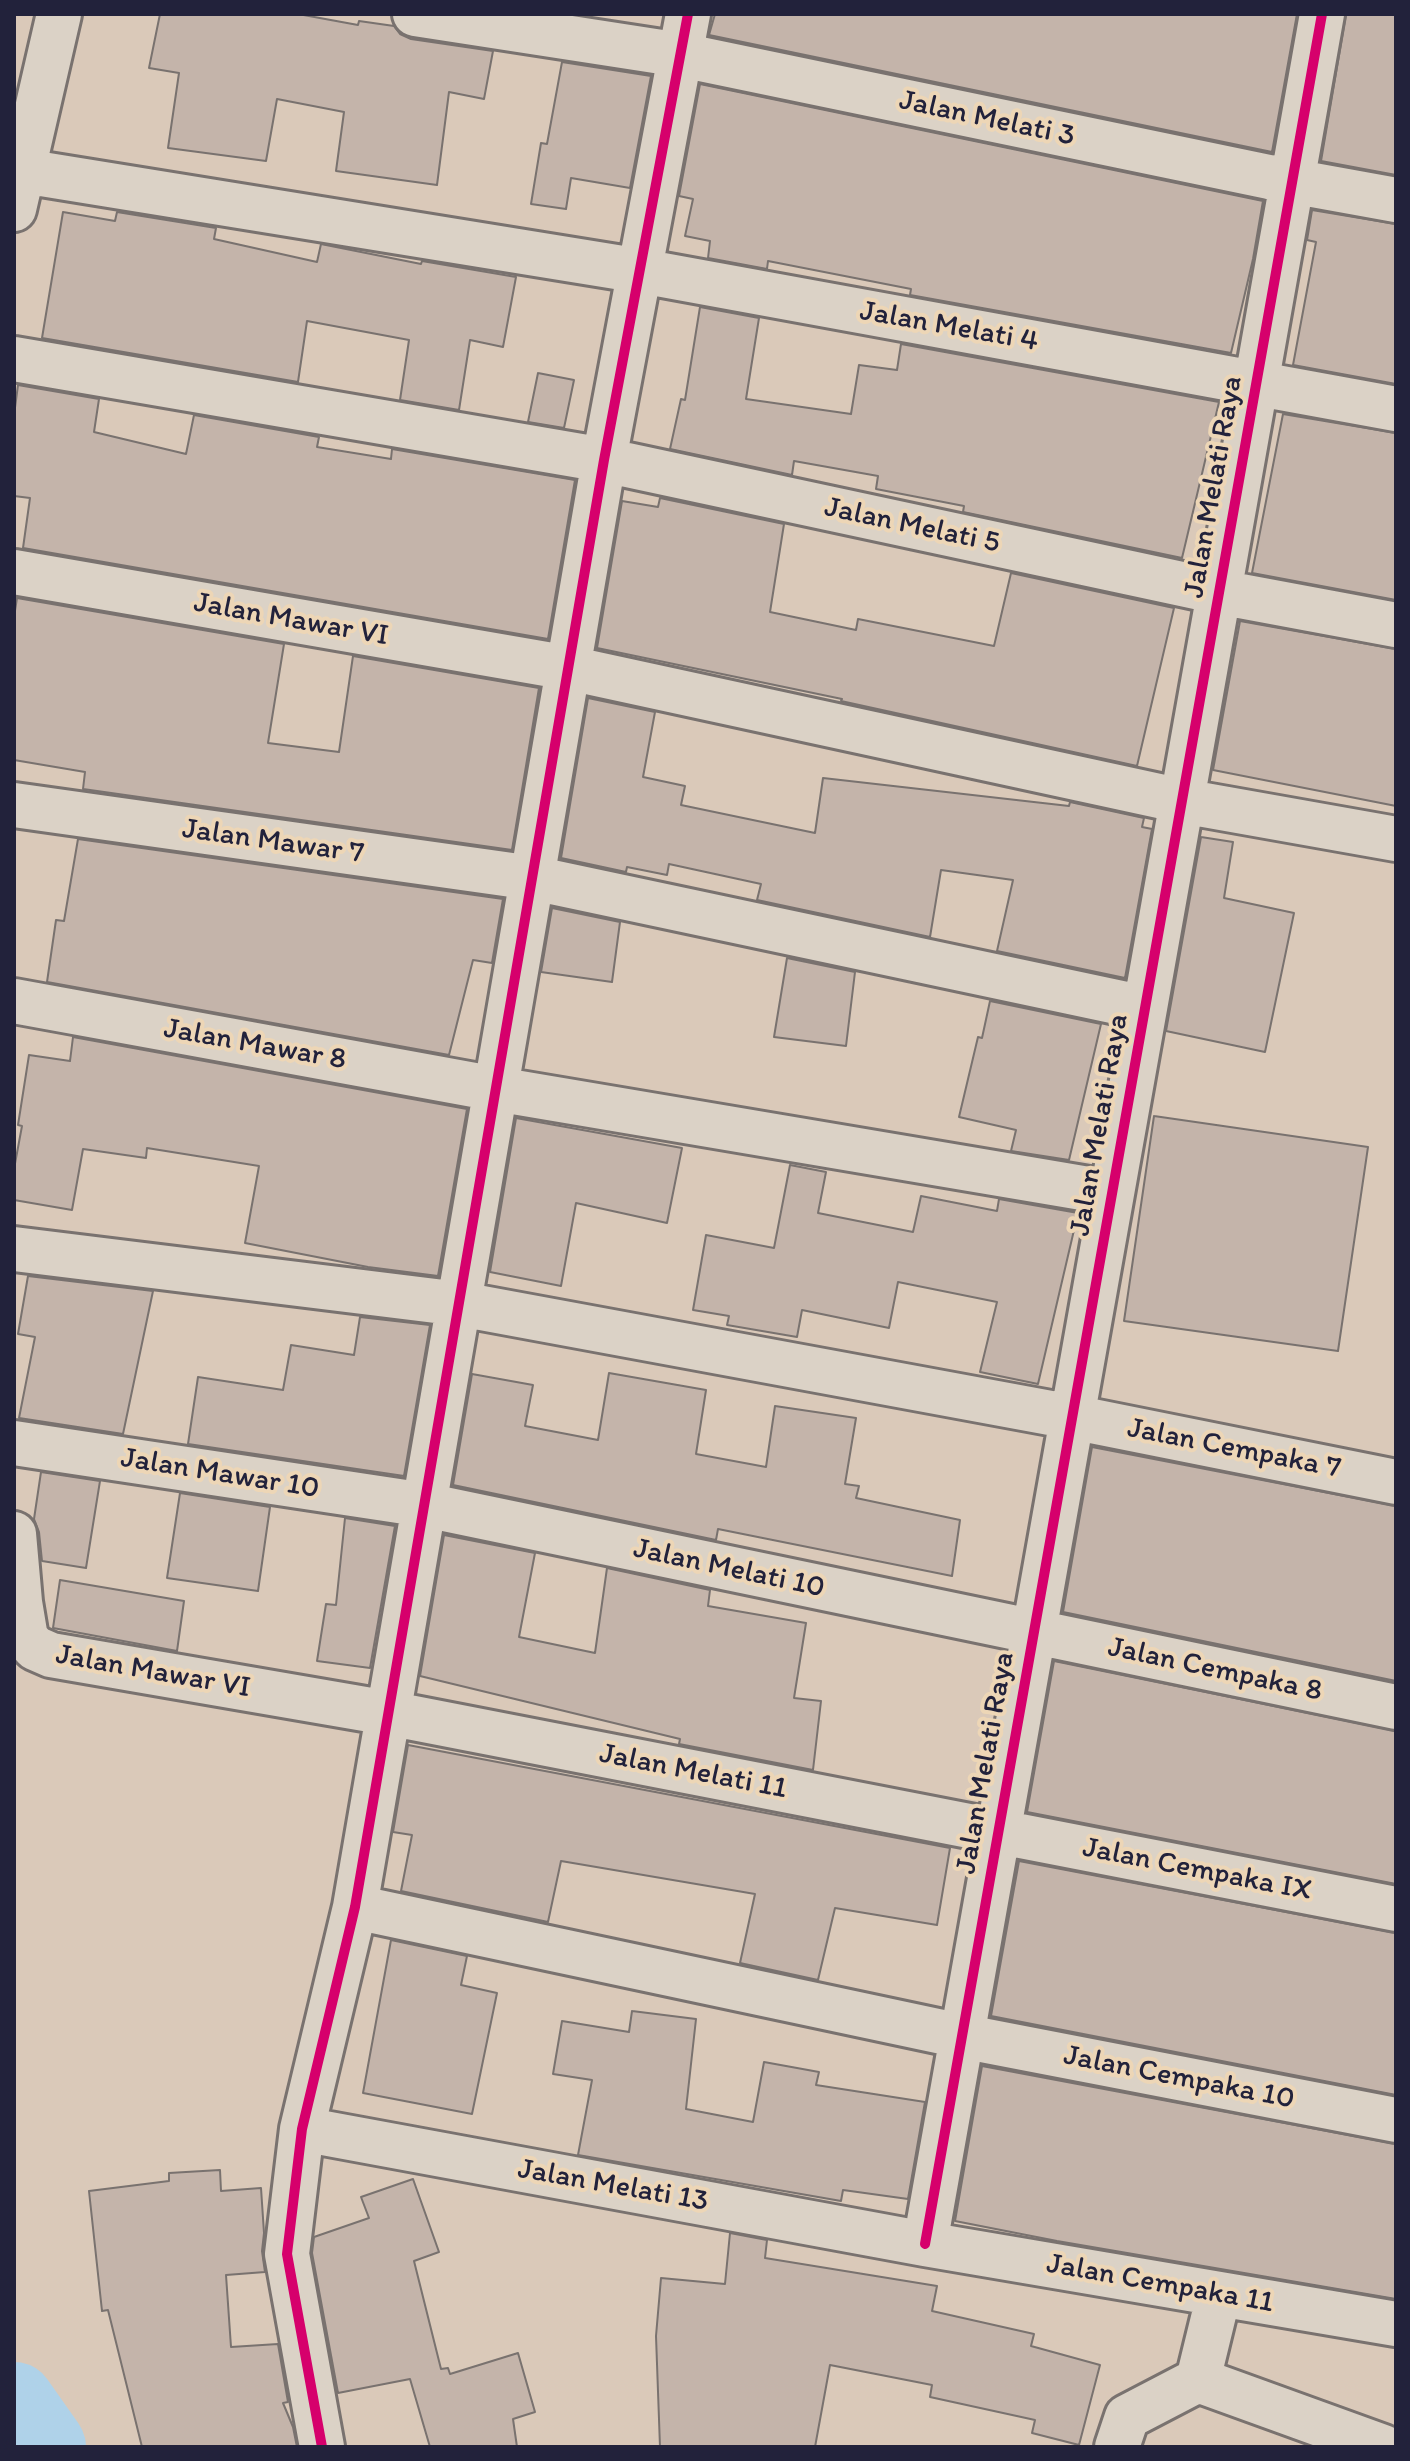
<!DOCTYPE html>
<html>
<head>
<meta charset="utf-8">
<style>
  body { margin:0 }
  #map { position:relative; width:1410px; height:2461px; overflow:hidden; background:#dac9b9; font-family:Itim,sans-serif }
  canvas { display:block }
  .frame { position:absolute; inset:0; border:16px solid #22223b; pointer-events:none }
</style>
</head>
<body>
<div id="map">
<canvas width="1410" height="2461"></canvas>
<div class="frame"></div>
</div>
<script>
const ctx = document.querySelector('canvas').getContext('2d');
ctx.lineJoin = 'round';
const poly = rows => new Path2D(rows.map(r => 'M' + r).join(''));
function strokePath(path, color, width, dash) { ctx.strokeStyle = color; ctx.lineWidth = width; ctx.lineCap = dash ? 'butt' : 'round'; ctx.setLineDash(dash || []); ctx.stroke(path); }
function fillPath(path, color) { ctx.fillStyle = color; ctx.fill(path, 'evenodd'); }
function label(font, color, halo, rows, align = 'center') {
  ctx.font = font + ' Itim,sans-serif'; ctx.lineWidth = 8; ctx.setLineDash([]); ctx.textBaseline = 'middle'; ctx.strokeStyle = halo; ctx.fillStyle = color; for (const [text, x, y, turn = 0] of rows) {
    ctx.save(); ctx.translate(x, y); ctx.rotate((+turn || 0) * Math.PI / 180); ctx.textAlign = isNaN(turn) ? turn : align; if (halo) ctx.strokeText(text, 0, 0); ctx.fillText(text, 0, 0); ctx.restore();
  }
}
const river = poly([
  [14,2403,45,2447]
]);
const building = poly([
  [160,14,298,14,358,25,359,21,394,26,400,34,411,39,493,51,484,99,449,92,437,185,336,171,344,112,277,99,266,161,168,148,179,73,149,68,160,14],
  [715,14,1297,14,1272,152,709,35,715,14],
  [1346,14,1396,14,1396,175,1321,161,1346,14],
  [562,62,651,76,630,188,571,178,566,209,531,204,541,143,547,144,562,62],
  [700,84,1263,201,1253,259,1231,353,910,295,911,289,768,261,767,269,708,258,710,241,685,236,693,199,679,196,700,84],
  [1312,210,1396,224,1396,384,1293,365,1316,242,1307,240,1312,210],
  [63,212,115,221,117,212,216,228,214,239,317,262,321,244,421,264,422,261,516,277,503,347,470,340,459,410,400,400,409,340,307,321,298,382,42,338,63,212],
  [700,307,759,318,746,399,851,414,859,365,897,370,901,344,1219,402,1182,558,963,512,964,506,876,489,878,476,794,461,792,475,670,449,681,399,685,400,700,307],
  [538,373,574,380,564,428,528,422,538,373],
  [18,385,99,399,94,432,186,454,194,415,319,437,317,447,391,459,392,449,575,480,548,639,23,548,30,498,14,496,14,415,18,385],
  [1283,414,1396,433,1396,600,1252,573,1283,414],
  [660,498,784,524,770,612,856,630,858,619,994,646,1011,573,1174,608,1137,766,841,701,842,699,597,648,622,501,658,507,660,498],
  [17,598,284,644,268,743,339,752,353,656,539,688,512,850,83,789,85,772,14,760,14,617,17,598],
  [1240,621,1396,649,1396,806,1213,770,1240,621],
  [588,698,655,712,643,777,685,786,681,805,815,833,823,778,1069,806,1070,802,1144,818,1142,827,1152,829,1125,978,997,951,1013,880,941,870,930,937,757,900,761,884,669,864,667,875,627,867,626,872,561,858,588,698],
  [1201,837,1233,842,1224,898,1294,913,1265,1052,1166,1031,1201,837],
  [78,839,503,899,492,963,473,960,449,1055,47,982,56,920,64,921,78,839],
  [552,908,620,922,612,982,541,972,552,908],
  [787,958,855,972,846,1046,774,1037,787,958],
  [990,1001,1101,1024,1069,1160,1011,1151,1016,1130,959,1117,978,1037,982,1038,990,1001],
  [73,1037,467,1109,438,1276,368,1267,245,1243,259,1166,147,1148,146,1158,83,1149,72,1210,14,1200,14,1169,22,1126,18,1125,29,1055,70,1061,73,1037],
  [1154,1116,1368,1147,1338,1351,1124,1321,1154,1116],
  [516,1118,682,1148,667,1223,576,1203,561,1286,490,1272,516,1118],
  [790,1165,826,1172,818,1213,913,1232,921,1196,997,1211,999,1199,1078,1213,1038,1384,980,1372,997,1302,898,1282,889,1328,802,1310,797,1337,727,1325,729,1316,693,1310,706,1235,774,1248,790,1165],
  [28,1276,153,1291,123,1434,19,1418,35,1337,18,1334,28,1276],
  [360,1317,430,1325,404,1476,188,1444,198,1377,283,1390,291,1345,354,1355,360,1317],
  [609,1373,706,1390,696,1454,766,1467,775,1406,856,1418,845,1484,859,1486,856,1498,960,1520,952,1576,718,1529,716,1540,453,1485,472,1374,533,1385,525,1426,598,1440,609,1373],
  [1092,1447,1396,1506,1396,1681,1063,1612,1092,1447],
  [41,1472,100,1481,86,1568,42,1561,39,1532,34,1519,41,1472],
  [180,1493,270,1507,258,1591,167,1578,180,1493],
  [345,1518,395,1526,370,1668,317,1661,326,1604,336,1605,345,1518],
  [444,1535,535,1553,519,1637,595,1653,607,1568,710,1590,708,1606,806,1623,794,1698,821,1701,813,1770,679,1744,680,1739,420,1676,444,1535],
  [60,1580,184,1601,177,1651,53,1628,60,1580],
  [1054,1661,1396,1731,1396,1884,1027,1812,1054,1661],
  [408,1745,950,1848,937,1925,835,1908,818,1980,740,1963,755,1894,561,1861,548,1922,401,1891,412,1835,393,1832,408,1745],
  [1019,1861,1396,1933,1396,2095,991,2016,1019,1861],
  [391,1940,467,1956,461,1985,497,1993,472,2114,363,2093,391,1940],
  [632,2011,696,2019,686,2109,753,2122,764,2062,819,2072,816,2085,925,2102,908,2199,843,2190,841,2201,578,2155,592,2080,553,2074,562,2021,629,2032,632,2011],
  [982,2066,1396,2144,1396,2299,1057,2241,955,2221,982,2066],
  [220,2170,221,2191,261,2188,264,2233,262,2251,265,2272,226,2275,231,2347,278,2344,288,2402,283,2403,293,2427,297,2447,142,2447,108,2310,102,2311,89,2191,169,2181,169,2173,220,2170],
  [413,2179,439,2252,414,2261,441,2369,448,2368,450,2374,518,2353,535,2412,513,2419,517,2447,430,2447,410,2379,338,2393,312,2253,314,2237,369,2218,361,2197,413,2179],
  [730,2233,767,2240,765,2258,937,2286,932,2311,1034,2334,1031,2346,1100,2365,1079,2445,1032,2433,1035,2420,930,2397,932,2385,830,2365,815,2447,660,2447,656,2336,661,2278,725,2284,730,2233]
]);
const street = poly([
  [415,14,681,55,1269,177,1396,200],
  [23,171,641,271,1396,409],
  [14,209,59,14],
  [14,359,604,460,1219,592,1396,625],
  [14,572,569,668,1182,801,1396,839],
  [14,805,533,878,1145,1008],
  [14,1001,496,1089,1112,1193],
  [14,1249,460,1304,1072,1417,1396,1482],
  [14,1443,425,1505,1396,1707],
  [14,1534,20,1602,26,1638,35,1648,51,1655,388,1713,1396,1909],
  [355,1907,961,2036,1396,2120],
  [302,2129,925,2244,1396,2324],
  [925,2244,1322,14],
  [1198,2380,1219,2294],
  [322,2447,287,2254,302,2129,355,1907,604,460,688,14],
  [1117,2447,1127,2417,1198,2380,1383,2447]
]);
const cycleway = poly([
  [925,2244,1322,14],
  [322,2447,287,2254,302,2129,355,1907,604,460,688,14]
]);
const streetNames = [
  ["Jalan Melati 3",987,119,12],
  ["Jalan Melati 4",949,327,10],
  ["Jalan Melati Raya",1214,487,-80],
  ["Jalan Melati 5",912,526,12],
  ["Jalan Mawar VI",291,620,10],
  ["Jalan Mawar 7",273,842,8],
  ["Jalan Mawar 8",255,1045,10],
  ["Jalan Melati Raya",1100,1125,-80],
  ["Jalan Cempaka 7",1234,1449,11],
  ["Jalan Mawar 10",220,1474,9],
  ["Jalan Melati 10",729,1569,12],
  ["Jalan Cempaka 8",1215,1670,12],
  ["Jalan Mawar VI",153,1672,10],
  ["Jalan Melati Raya",986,1763,-80],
  ["Jalan Melati 11",693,1772,11],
  ["Jalan Cempaka IX",1197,1870,11],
  ["Jalan Cempaka 10",1179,2078,11],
  ["Jalan Melati 13",613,2186,10],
  ["Jalan Cempaka 11",1160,2284,10]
];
strokePath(river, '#afd2e9', 82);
fillPath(building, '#c4b4aa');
strokePath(building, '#79726f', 2);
strokePath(street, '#79726f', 50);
strokePath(street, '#dbd2c6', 44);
strokePath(cycleway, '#d6006c', 10);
label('30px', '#22223b', '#edd6b6', streetNames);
</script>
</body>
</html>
